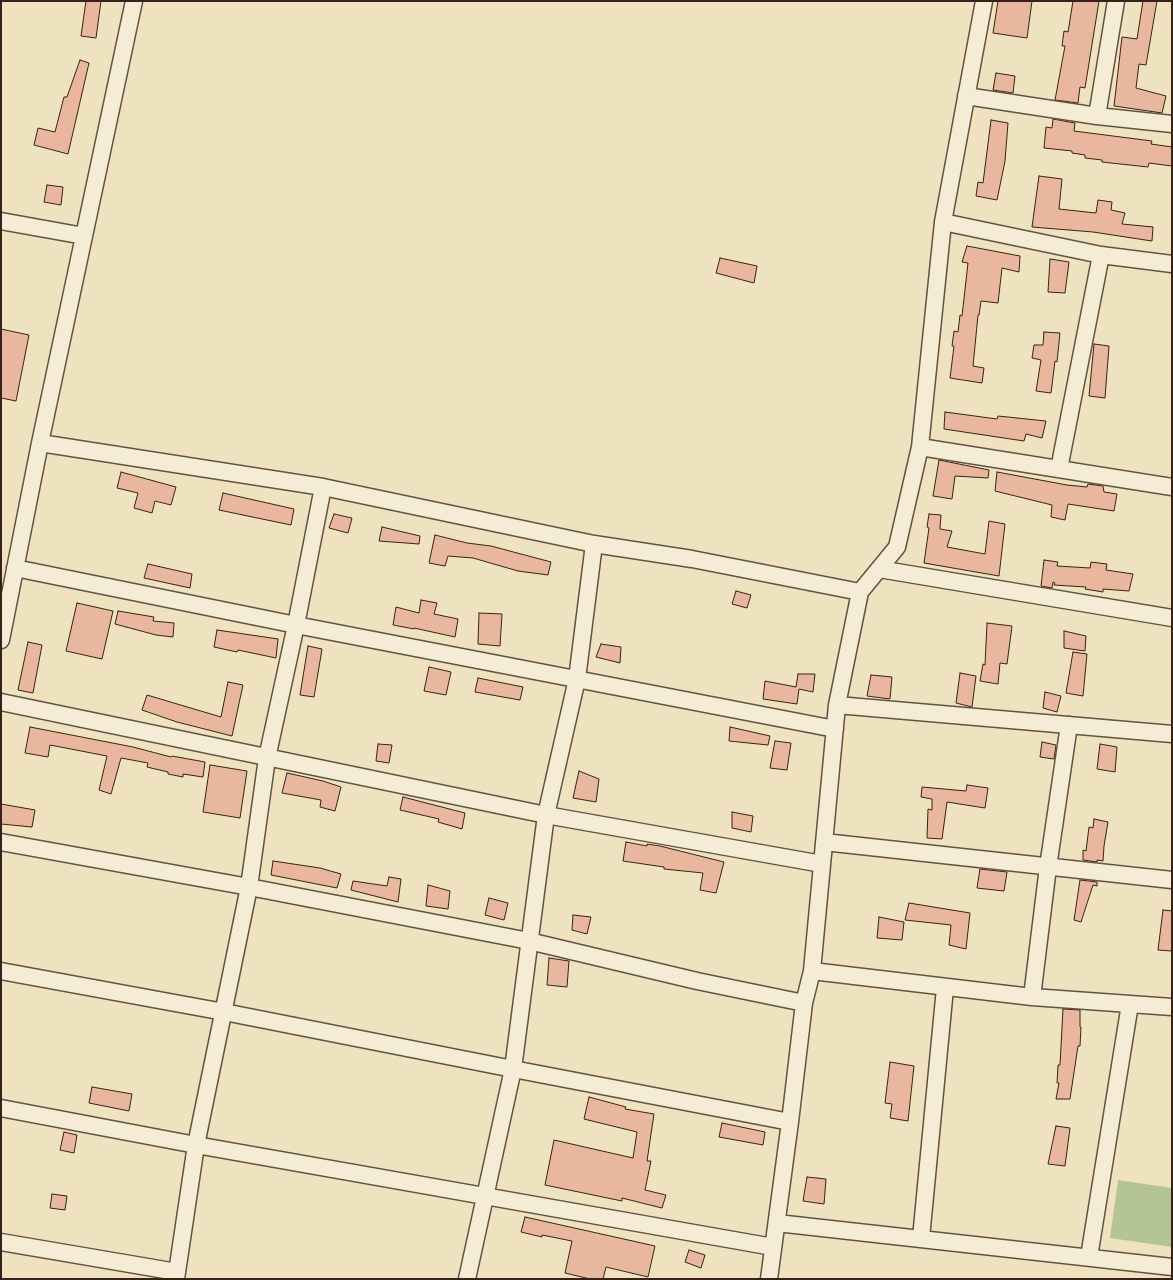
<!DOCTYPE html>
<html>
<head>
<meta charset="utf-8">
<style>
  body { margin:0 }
  #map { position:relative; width:1173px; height:1280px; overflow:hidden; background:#efe2bf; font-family:"IM FELL DW Pica",serif }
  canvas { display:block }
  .frame { position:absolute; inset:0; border:2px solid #36221a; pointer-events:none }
</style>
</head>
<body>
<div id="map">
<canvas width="1173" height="1280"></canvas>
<div class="frame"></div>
</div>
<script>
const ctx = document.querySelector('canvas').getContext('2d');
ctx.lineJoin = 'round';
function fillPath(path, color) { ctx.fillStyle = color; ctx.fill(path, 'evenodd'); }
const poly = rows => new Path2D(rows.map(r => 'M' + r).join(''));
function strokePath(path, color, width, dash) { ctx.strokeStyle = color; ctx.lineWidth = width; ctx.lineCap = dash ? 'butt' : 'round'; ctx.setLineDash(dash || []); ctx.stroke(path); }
const green = poly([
  [1118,1180,1172,1188,1172,1247,1110,1238]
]);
const building = poly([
  [86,1,101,1,96,38,81,36,86,1],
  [998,1,1032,1,1027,38,993,33,998,1],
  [1073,1,1099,1,1085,88,1080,87,1078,103,1055,100,1065,46,1062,46,1064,31,1068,32,1073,1],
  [1143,1,1157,1,1146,65,1139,64,1136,88,1166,96,1162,113,1114,106,1122,37,1137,39,1143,1],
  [80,60,89,63,68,154,34,145,38,128,55,132,64,97,67,97,80,60],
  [996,73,1015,76,1013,93,993,90,996,73],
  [1053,119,1075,123,1074,131,1152,141,1151,144,1172,147,1172,166,1149,163,1148,167,1102,162,1102,160,1085,158,1085,155,1072,153,1072,151,1044,148,1046,127,1052,128,1053,119],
  [991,120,1008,123,1005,161,997,200,976,196,978,182,983,183,991,120],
  [1039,176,1062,179,1059,209,1096,213,1098,200,1112,202,1111,210,1125,213,1122,224,1153,227,1152,241,1093,232,1032,227,1039,176],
  [47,185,63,187,61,205,44,202,47,185],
  [967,246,1020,256,1019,272,1002,268,998,303,981,301,979,315,978,315,973,366,984,368,982,383,950,378,954,346,952,346,954,331,958,332,960,315,962,316,968,263,962,262,967,246],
  [720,258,757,266,754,283,716,273,720,258],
  [1050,259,1069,262,1065,293,1048,292,1050,259],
  [1,329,29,335,16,401,1,398,1,329],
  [1044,332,1060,333,1057,362,1055,361,1051,393,1036,391,1041,360,1032,358,1034,345,1043,345,1044,332],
  [1094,344,1109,346,1105,398,1089,396,1094,344],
  [945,412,997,419,998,416,1046,421,1042,438,1026,434,1024,441,944,429,945,412],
  [939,460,989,470,988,478,955,476,952,499,933,496,939,460],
  [121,472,176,487,171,505,155,501,152,513,134,508,138,493,117,488,121,472],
  [997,472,1067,485,1087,487,1088,484,1103,486,1104,492,1117,494,1114,511,1068,504,1065,520,1051,517,1052,505,995,491,997,472],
  [223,493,294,509,291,525,219,510,223,493],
  [334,514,352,518,348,533,329,528,334,514],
  [929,514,941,515,940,529,952,531,947,547,985,554,989,521,1005,524,999,576,924,563,929,528,927,527,929,514],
  [382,527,420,536,419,544,379,541,382,527],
  [435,535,467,543,491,546,551,562,548,575,518,571,473,558,448,556,445,566,429,563,435,535],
  [1044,560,1058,562,1057,566,1090,568,1091,562,1107,564,1106,570,1133,574,1129,591,1103,589,1103,592,1085,589,1086,587,1054,585,1055,583,1053,582,1052,588,1041,586,1044,560],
  [148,564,192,574,190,588,144,578,148,564],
  [736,591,751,595,747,608,732,604,736,591],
  [421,600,437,603,434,614,458,619,455,637,414,628,414,629,393,625,396,607,419,613,421,600],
  [77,603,113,611,102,659,66,651,77,603],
  [118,611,154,617,153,621,174,623,173,637,156,635,115,624,118,611],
  [479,613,502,614,500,646,478,644,479,613],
  [987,623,1012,626,1007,664,1000,663,998,684,980,681,983,664,985,665,987,623],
  [217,630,278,639,276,658,238,650,237,652,214,647,217,630],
  [1064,631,1086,636,1085,651,1064,648,1064,631],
  [28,642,42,645,33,693,18,690,28,642],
  [601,644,621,647,620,663,596,657,601,644],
  [308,646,322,649,314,697,300,695,308,646],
  [1073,652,1087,654,1083,696,1066,693,1073,652],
  [429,667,451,672,446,695,424,691,429,667],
  [960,673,976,676,972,707,956,703,960,673],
  [798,674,815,674,813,692,799,689,797,704,763,699,765,681,796,687,798,674],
  [871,675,892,677,890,699,867,696,871,675],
  [478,678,523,687,520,700,475,692,478,678],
  [228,682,243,685,232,736,177,722,142,710,147,695,221,717,228,682],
  [1045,692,1061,696,1057,712,1043,708,1045,692],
  [30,727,133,747,171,757,172,756,205,762,203,777,183,774,183,777,168,774,168,772,147,767,148,763,121,758,111,794,99,790,107,756,50,745,48,757,25,753,30,727],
  [730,727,770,736,768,745,729,741,730,727],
  [775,741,791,743,787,770,770,768,775,741],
  [1042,742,1056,745,1054,759,1040,757,1042,742],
  [378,744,392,745,389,763,376,761,378,744],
  [1100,744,1117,747,1115,772,1097,769,1100,744],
  [210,765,247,771,240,818,203,812,210,765],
  [579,771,599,779,596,802,573,798,579,771],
  [287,773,323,781,341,787,335,811,320,807,321,800,282,793,287,773],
  [967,785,988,788,985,808,947,802,942,839,927,838,928,809,932,810,932,799,921,797,922,787,966,791,967,785],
  [403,797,465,813,462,829,438,822,439,819,400,810,403,797],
  [1,804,35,810,32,827,1,824,1,804],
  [732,812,753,816,751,832,732,828,732,812],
  [1094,819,1108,822,1104,846,1103,861,1097,860,1097,862,1083,860,1083,850,1086,851,1089,827,1093,828,1094,819],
  [626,842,647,846,647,844,660,846,724,862,716,893,700,890,703,873,664,869,664,867,623,861,626,842],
  [273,861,320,868,341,874,337,888,271,875,273,861],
  [980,869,1007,872,1004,891,977,888,980,869],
  [389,877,401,879,398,902,351,890,353,881,387,886,389,877],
  [1080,880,1097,882,1097,886,1093,885,1081,922,1074,920,1080,880],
  [428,885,450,891,448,909,426,906,428,885],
  [489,898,508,903,504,920,485,915,489,898],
  [909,903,970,913,966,949,949,945,951,925,905,920,909,903],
  [1163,910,1172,911,1172,951,1158,950,1163,910],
  [573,915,591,917,587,934,572,930,573,915],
  [879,917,904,922,902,940,877,938,879,917],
  [549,958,569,961,567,987,547,985,549,958],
  [1063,1009,1080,1010,1080,1027,1081,1027,1080,1046,1078,1046,1070,1099,1056,1099,1059,1083,1057,1083,1058,1065,1060,1065,1063,1009],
  [890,1062,914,1066,908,1121,890,1118,892,1104,885,1103,890,1062],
  [92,1087,132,1094,129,1111,89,1103,92,1087],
  [589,1097,626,1107,625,1109,654,1114,647,1161,651,1161,645,1190,666,1195,662,1208,622,1198,622,1201,545,1185,554,1140,633,1158,637,1132,584,1119,589,1097],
  [722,1123,765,1132,763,1145,719,1137,722,1123],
  [1056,1126,1070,1128,1065,1166,1048,1164,1056,1126],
  [64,1132,77,1135,74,1153,60,1150,64,1132],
  [807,1177,826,1179,824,1204,803,1201,807,1177],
  [52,1194,67,1196,65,1210,50,1208,52,1194],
  [525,1217,655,1246,648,1277,606,1267,603,1279,590,1279,565,1273,572,1241,542,1235,542,1237,521,1232,525,1217],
  [689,1250,705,1255,701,1268,685,1262,689,1250]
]);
const minor = poly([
  [966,96,1097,116,1172,124],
  [1097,116,1116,1],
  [1,221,84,236],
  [943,222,1101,255,1172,264],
  [40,443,323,487,594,544,692,559,860,592],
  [920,447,1172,487],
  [1059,469,1101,255],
  [15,568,296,625,835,729],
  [879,569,1172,618],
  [1,640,40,443,134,1],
  [1,702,546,815,822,864],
  [837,705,1172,734],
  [1,842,249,887,529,941,697,981,804,1003],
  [824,842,1172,880],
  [1,971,224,1012,513,1069,790,1122],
  [812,971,1032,997,1172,1007],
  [1032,997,1048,867,1069,725],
  [1,1108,196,1145,773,1247],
  [777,1223,1172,1267],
  [921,1238,945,988],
  [1,1242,177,1272],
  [1089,1257,1130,1004],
  [176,1279,196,1145,249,887,267,758,296,625,323,487],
  [467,1279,513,1069,546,815,577,679,594,544],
  [769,1279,790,1122,804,1003,812,971,837,705,860,592,897,547,920,447,943,222,984,1]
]);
fillPath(green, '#b4c496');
fillPath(building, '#e9b79e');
strokePath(building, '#36221a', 1);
strokePath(minor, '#645243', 19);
strokePath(minor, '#f5ecd5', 16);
</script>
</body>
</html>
